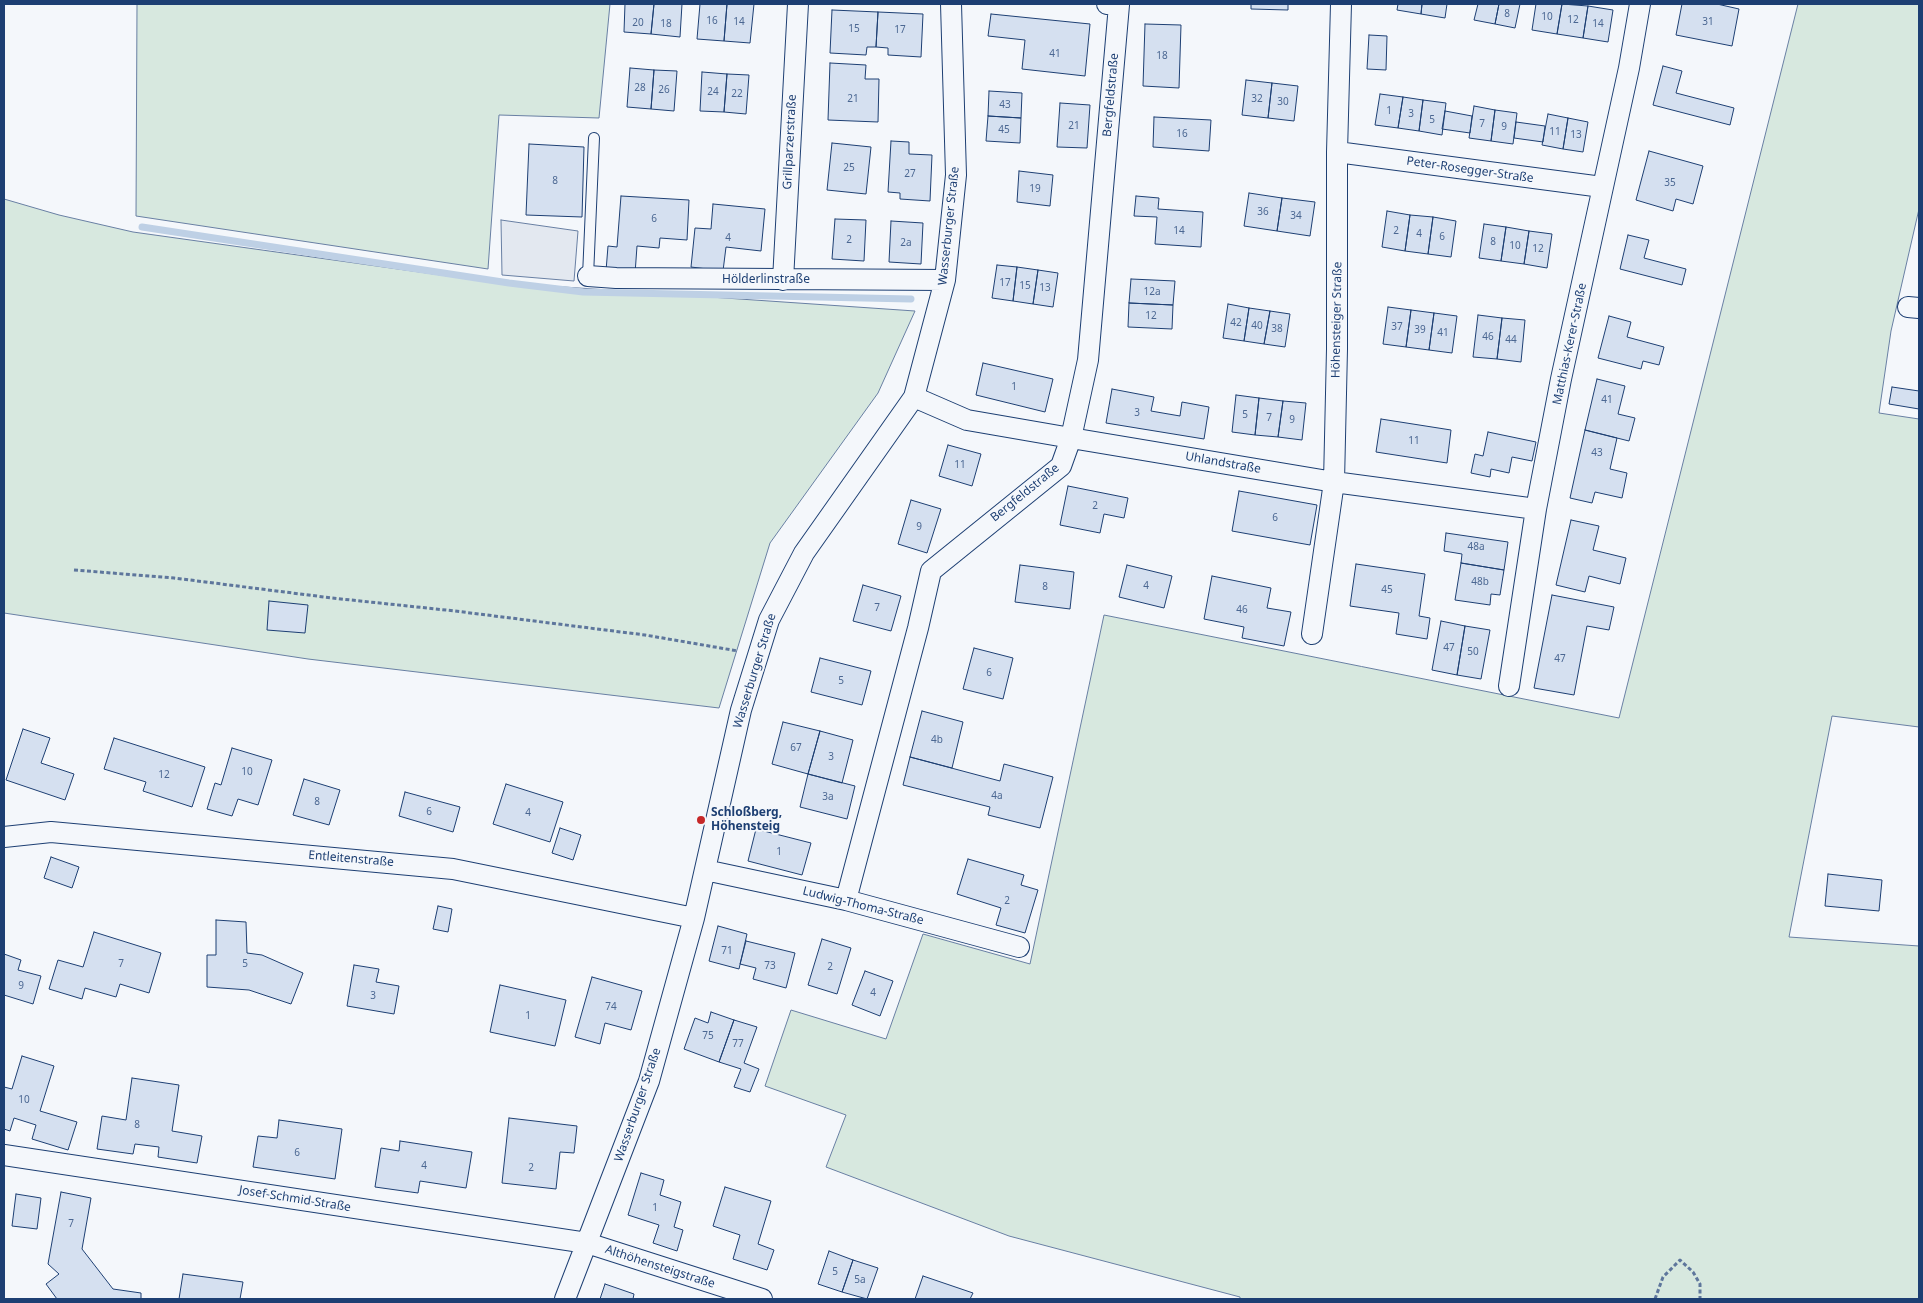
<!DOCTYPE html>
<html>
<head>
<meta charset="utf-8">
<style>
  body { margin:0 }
  #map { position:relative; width:1923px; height:1303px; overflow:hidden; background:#f4f7fb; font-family:"Noto Sans",sans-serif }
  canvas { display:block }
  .frame { position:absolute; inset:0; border:5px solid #1d3f73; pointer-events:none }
</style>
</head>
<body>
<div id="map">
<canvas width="1923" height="1303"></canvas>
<div class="frame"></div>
</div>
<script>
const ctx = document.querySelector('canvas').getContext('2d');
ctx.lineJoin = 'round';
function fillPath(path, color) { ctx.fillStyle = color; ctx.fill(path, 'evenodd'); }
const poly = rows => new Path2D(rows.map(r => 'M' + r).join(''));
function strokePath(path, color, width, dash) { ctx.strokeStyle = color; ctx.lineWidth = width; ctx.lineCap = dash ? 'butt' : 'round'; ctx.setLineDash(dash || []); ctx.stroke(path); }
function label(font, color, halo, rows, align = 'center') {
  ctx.font = font + ' "Noto Sans",sans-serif'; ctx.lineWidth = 4; ctx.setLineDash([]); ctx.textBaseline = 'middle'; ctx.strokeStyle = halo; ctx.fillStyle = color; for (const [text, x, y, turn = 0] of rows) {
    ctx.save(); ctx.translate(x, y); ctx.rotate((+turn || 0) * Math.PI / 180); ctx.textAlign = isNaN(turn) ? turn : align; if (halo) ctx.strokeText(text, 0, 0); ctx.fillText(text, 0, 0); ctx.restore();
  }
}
const green = poly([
  [137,4,610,4,599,118,499,115,488,269,136,216,137,4],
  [1798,4,1919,4,1919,209,1891,331,1879,413,1919,419,1919,727,1832,716,1789,937,1919,946,1919,1299,1240,1299,1240,1297,1009,1236,826,1167,846,1115,765,1086,791,1010,886,1039,923,934,1030,964,1104,615,1619,718,1798,4],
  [4,199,59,215,133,232,491,282,915,311,878,393,770,543,719,708,308,659,4,613,4,199]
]);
const parking = poly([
  [501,220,578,231,574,281,502,275,501,220]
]);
const stream = poly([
  [142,227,509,283,583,292,911,299]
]);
const building = poly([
  [625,4,654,4,651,34,624,32,625,4],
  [654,4,682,4,680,37,651,34,654,4],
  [700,4,727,4,724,41,697,39,700,4],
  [727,4,754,4,750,43,724,41,727,4],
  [1251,4,1288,4,1288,10,1251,9,1251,4],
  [1398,4,1422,4,1421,14,1397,10,1398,4],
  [1422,4,1447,4,1445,18,1421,14,1422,4],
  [1478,4,1499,4,1495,24,1474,20,1478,4],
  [1499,4,1520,4,1515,28,1495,24,1499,4],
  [1536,4,1562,4,1557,34,1532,30,1536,4],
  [1562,4,1588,6,1583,38,1557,34,1562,4],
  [1682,4,1717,4,1739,9,1732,46,1676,35,1682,4],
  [1588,6,1613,10,1608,42,1583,38,1588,6],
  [832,10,878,12,876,47,867,47,866,55,830,53,832,10],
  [878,12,923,14,921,57,888,55,888,48,876,47,878,12],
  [991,14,1090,24,1085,76,1022,69,1025,40,988,36,991,14],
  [1145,24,1181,25,1179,88,1143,86,1145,24],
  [1369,35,1387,36,1386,70,1367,69,1369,35],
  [830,63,866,65,865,79,879,79,878,122,828,120,830,63],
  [1663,66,1682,71,1676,93,1734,108,1730,125,1653,105,1663,66],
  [630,68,654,70,651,109,627,107,630,68],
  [654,70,677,71,674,111,651,109,654,70],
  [702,72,727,74,724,112,700,111,702,72],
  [727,74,749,75,746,114,724,112,727,74],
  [1246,80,1272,83,1268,118,1242,115,1246,80],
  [1272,83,1298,86,1294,121,1268,118,1272,83],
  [989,91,1022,93,1021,118,988,116,989,91],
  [1380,94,1403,97,1398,128,1375,125,1380,94],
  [1403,97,1423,100,1419,131,1398,128,1403,97],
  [1423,100,1446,103,1442,135,1419,131,1423,100],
  [1060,103,1090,105,1087,148,1057,147,1060,103],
  [1474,106,1495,110,1491,141,1469,138,1474,106],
  [1495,110,1517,113,1513,144,1491,141,1495,110],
  [1445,111,1472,116,1470,133,1442,129,1445,111],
  [1548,114,1568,118,1563,149,1542,145,1548,114],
  [988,116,1021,118,1020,143,986,141,988,116],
  [1154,117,1211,120,1209,151,1153,147,1154,117],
  [1568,118,1588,122,1583,152,1563,149,1568,118],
  [1516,122,1545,126,1543,142,1514,138,1516,122],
  [891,141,909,142,909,154,932,155,930,201,900,199,900,193,888,192,891,141],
  [832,143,871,147,866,194,827,190,832,143],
  [529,144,584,147,582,217,526,215,529,144],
  [1649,151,1703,166,1693,204,1676,199,1673,211,1636,200,1649,151],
  [1019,171,1053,175,1050,206,1017,202,1019,171],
  [1249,193,1282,198,1277,231,1244,226,1249,193],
  [621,196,689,200,687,240,660,238,659,248,637,246,635,274,606,271,608,246,617,247,621,196],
  [1136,196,1159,198,1158,209,1203,212,1201,247,1155,244,1157,217,1134,216,1136,196],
  [1282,198,1315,202,1310,236,1277,231,1282,198],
  [713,204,765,209,761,251,726,247,723,271,691,267,695,228,711,229,713,204],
  [1387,211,1410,215,1405,251,1382,247,1387,211],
  [1410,215,1433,217,1428,254,1405,251,1410,215],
  [1433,217,1456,221,1451,257,1428,254,1433,217],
  [835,219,866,220,864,261,832,259,835,219],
  [891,221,923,223,921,264,889,262,891,221],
  [1484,224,1506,227,1501,261,1479,258,1484,224],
  [1506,227,1529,231,1524,264,1501,261,1506,227],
  [1529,231,1552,234,1547,268,1524,264,1529,231],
  [1628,235,1649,240,1644,258,1686,269,1682,285,1620,269,1628,235],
  [997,265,1017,267,1013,301,992,298,997,265],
  [1017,267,1038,270,1033,304,1013,301,1017,267],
  [1038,270,1058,273,1053,307,1033,304,1038,270],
  [1131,279,1175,281,1173,305,1129,303,1131,279],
  [1129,303,1173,305,1172,329,1128,327,1129,303],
  [1228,304,1249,308,1244,341,1223,338,1228,304],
  [1388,307,1411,310,1406,347,1383,344,1388,307],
  [1249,308,1270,311,1264,344,1244,341,1249,308],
  [1411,310,1434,313,1429,350,1406,347,1411,310],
  [1270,311,1290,314,1285,347,1264,344,1270,311],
  [1434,313,1457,316,1452,353,1429,350,1434,313],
  [1478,315,1502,318,1497,359,1473,357,1478,315],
  [1609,316,1631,322,1627,337,1664,347,1659,365,1643,361,1641,369,1598,358,1609,316],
  [1502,318,1525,320,1521,362,1497,359,1502,318],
  [983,363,1053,379,1045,412,976,395,983,363],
  [1597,379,1625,386,1618,414,1635,418,1629,441,1585,430,1597,379],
  [1892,387,1919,391,1919,409,1889,404,1892,387],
  [1112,389,1154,397,1151,411,1180,416,1182,402,1209,407,1204,439,1106,423,1112,389],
  [1236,395,1259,398,1255,435,1232,432,1236,395],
  [1259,398,1283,401,1278,437,1255,435,1259,398],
  [1283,401,1306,403,1302,440,1278,437,1283,401],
  [1381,419,1451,430,1447,463,1376,452,1381,419],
  [1585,430,1617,438,1610,469,1627,473,1622,498,1595,492,1592,503,1570,498,1585,430],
  [1488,432,1536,442,1532,461,1512,457,1509,473,1491,469,1490,477,1471,473,1475,454,1483,456,1488,432],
  [948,445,981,454,972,486,939,476,948,445],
  [1068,486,1128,498,1124,518,1104,514,1100,533,1060,525,1068,486],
  [1239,491,1317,505,1310,545,1232,531,1239,491],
  [911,500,941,509,927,553,898,544,911,500],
  [1571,520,1599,526,1593,550,1626,558,1620,584,1589,576,1585,592,1556,585,1571,520],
  [1446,533,1508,542,1504,570,1461,563,1462,554,1444,551,1446,533],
  [1461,563,1504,570,1500,595,1491,594,1490,605,1455,600,1461,563],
  [1356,564,1425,574,1419,616,1430,618,1427,639,1396,634,1399,613,1350,606,1356,564],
  [1020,565,1074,572,1070,609,1015,602,1020,565],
  [1127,565,1172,576,1164,608,1119,597,1127,565],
  [1212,576,1271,588,1267,608,1291,612,1284,646,1242,638,1244,627,1204,619,1212,576],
  [863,585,901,596,891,631,853,621,863,585],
  [1552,595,1614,607,1609,630,1587,626,1574,695,1534,688,1552,595],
  [269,601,308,605,305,633,267,630,269,601],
  [1441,621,1465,626,1457,675,1432,670,1441,621],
  [1465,626,1490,630,1481,679,1457,675,1465,626],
  [974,648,1013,658,1003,699,963,689,974,648],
  [820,658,871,671,862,705,811,692,820,658],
  [922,711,963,722,952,768,910,757,922,711],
  [783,722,820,731,808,774,772,764,783,722],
  [23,729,50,738,41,763,74,774,65,800,6,780,23,729],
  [820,731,853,740,842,783,808,774,820,731],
  [114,738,205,767,192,807,143,791,146,782,104,769,114,738],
  [232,748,272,760,258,805,238,799,232,816,207,809,215,783,221,785,232,748],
  [910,757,1000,781,1004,764,1053,777,1040,828,988,815,990,807,903,785,910,757],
  [808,774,855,786,847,819,800,807,808,774],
  [304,779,340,790,329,825,293,815,304,779],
  [506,784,563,802,550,842,493,824,506,784],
  [405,792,460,807,453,832,399,816,405,792],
  [560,828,581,835,573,860,552,853,560,828],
  [756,829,811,843,802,875,748,861,756,829],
  [51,857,79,867,72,888,44,878,51,857],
  [968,859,1024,875,1021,885,1038,890,1025,933,996,925,1001,908,957,894,968,859],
  [1828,874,1882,880,1879,911,1825,906,1828,874],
  [438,906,452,909,448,932,433,929,438,906],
  [216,920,246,922,247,953,262,955,303,973,291,1004,249,990,207,987,207,955,216,955,216,920],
  [718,926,747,934,739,969,709,961,718,926],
  [94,932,161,953,149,993,120,984,116,997,85,988,82,999,49,989,58,960,83,967,94,932],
  [822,939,851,948,837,994,808,985,822,939],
  [746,941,795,953,786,988,753,979,756,968,740,964,746,941],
  [4,954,21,960,18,970,41,976,33,1004,4,995,4,954],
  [354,965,379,969,376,982,399,986,394,1014,347,1006,354,965],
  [865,971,893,981,880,1016,852,1005,865,971],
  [592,977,642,991,631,1030,605,1023,600,1044,575,1037,592,977],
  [500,985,566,1000,555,1046,490,1032,500,985],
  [711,1012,734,1020,719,1062,684,1049,695,1018,708,1023,711,1012],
  [734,1020,757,1027,744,1063,759,1069,750,1092,734,1087,741,1069,719,1062,734,1020],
  [22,1056,54,1066,40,1111,77,1122,68,1150,32,1139,36,1125,14,1118,10,1131,4,1129,4,1087,12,1089,22,1056],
  [132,1078,179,1085,172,1131,202,1136,197,1163,158,1157,159,1147,135,1144,133,1154,97,1149,102,1116,126,1120,132,1078],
  [509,1118,577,1126,574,1153,560,1152,556,1189,502,1183,509,1118],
  [279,1120,342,1129,335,1179,253,1167,258,1136,277,1138,279,1120],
  [400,1141,472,1152,466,1188,420,1181,418,1193,375,1187,381,1148,399,1151,400,1141],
  [641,1173,664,1180,660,1195,681,1202,674,1227,683,1230,677,1251,653,1243,659,1225,628,1215,641,1173],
  [725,1187,771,1201,758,1244,774,1250,767,1270,733,1259,740,1235,713,1226,725,1187],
  [61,1192,91,1198,82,1249,113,1289,141,1293,141,1299,57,1299,46,1284,59,1274,48,1264,61,1192],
  [16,1194,41,1198,37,1229,12,1226,16,1194],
  [829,1251,853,1260,842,1292,818,1284,829,1251],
  [853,1260,878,1268,867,1299,842,1292,853,1260],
  [183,1274,243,1282,240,1299,179,1299,183,1274],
  [923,1276,973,1293,970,1299,915,1299,923,1276],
  [605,1284,634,1294,633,1299,600,1299,605,1284]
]);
const path = poly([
  [74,570,174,578,332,598,455,611,645,635,738,651],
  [1655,1299,1663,1277,1680,1260,1693,1272,1700,1284,1700,1299]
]);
const service = poly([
  [588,276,594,138]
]);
const minor = poly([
  [1337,152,1602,187],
  [588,276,616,278,945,280],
  [783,280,798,4],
  [1908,307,1919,308],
  [914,397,967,420,1071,438,1334,482,1536,509],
  [1312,634,1334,482,1337,349,1337,152,1341,4],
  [1509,686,1536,509,1561,379,1629,68,1640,4],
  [4,837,51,832,453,869,694,918],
  [705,870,846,900,1019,947],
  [846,900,918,628,931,571,1061,466,1071,438,1088,360,1119,5,1107,4],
  [4,1155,587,1243,762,1299],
  [565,1299,649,1081,694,918,741,710,769,620,804,553,914,397,945,280,956,175,951,4]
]);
const markers = [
  [701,820,5,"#c62828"]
];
const numberNames = [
  ["8",1507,14],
  ["10",1547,17],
  ["12",1573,20],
  ["16",712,21],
  ["14",739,22],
  ["31",1708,22],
  ["20",638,23],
  ["18",666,24],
  ["14",1598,24],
  ["15",854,29],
  ["17",900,30],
  ["41",1055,54],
  ["18",1162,56],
  ["28",640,88],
  ["26",664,90],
  ["24",713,92],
  ["22",737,94],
  ["21",853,99],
  ["32",1257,99],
  ["30",1283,102],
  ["43",1005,105],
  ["1",1389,111],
  ["3",1411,114],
  ["5",1432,120],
  ["7",1482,124],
  ["21",1074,126],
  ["9",1504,127],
  ["45",1004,130],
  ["11",1555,132],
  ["16",1182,134],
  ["13",1576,135],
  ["25",849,168],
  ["27",910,174],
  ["8",555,181],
  ["35",1670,183],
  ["19",1035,189],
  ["36",1263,212],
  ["34",1296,216],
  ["6",654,219],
  ["14",1179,231],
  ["2",1396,231],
  ["4",1419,234],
  ["6",1442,237],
  ["4",728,238],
  ["2",849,240],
  ["8",1493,242],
  ["2a",906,243],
  ["10",1515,246],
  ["12",1538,249],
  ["17",1005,283],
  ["15",1025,286],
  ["13",1045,288],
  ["12a",1152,292],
  ["12",1151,316],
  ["42",1236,323],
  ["40",1257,326],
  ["37",1397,327],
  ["38",1277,329],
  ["39",1420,330],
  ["41",1443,333],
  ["46",1488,337],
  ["44",1511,340],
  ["1",1014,387],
  ["41",1607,400],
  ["3",1137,413],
  ["5",1245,415],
  ["7",1269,418],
  ["9",1292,420],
  ["11",1414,441],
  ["43",1597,453],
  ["11",960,465],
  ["2",1095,506],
  ["6",1275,518],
  ["9",919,527],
  ["48a",1476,547],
  ["48b",1480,582],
  ["4",1146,586],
  ["8",1045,587],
  ["45",1387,590],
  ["7",877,608],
  ["46",1242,610],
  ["47",1449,648],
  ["50",1473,652],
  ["47",1560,659],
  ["6",989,673],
  ["5",841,681],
  ["4b",937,740],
  ["67",796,748],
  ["3",831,757],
  ["10",247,772],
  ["12",164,775],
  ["4a",997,796],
  ["3a",828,797],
  ["8",317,802],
  ["6",429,812],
  ["4",528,813],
  ["1",779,852],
  ["2",1007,901],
  ["71",727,951],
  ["7",121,964],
  ["5",245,964],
  ["73",770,966],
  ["2",830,967],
  ["9",21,986],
  ["4",873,993],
  ["3",373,996],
  ["74",611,1007],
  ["1",528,1016],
  ["75",708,1036],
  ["77",738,1044],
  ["10",24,1100],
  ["8",137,1125],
  ["6",297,1153],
  ["4",424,1166],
  ["2",531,1168],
  ["1",655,1208],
  ["7",71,1224],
  ["5",835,1272],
  ["5a",860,1280]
];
const streetNames = [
  ["Bergfeldstraße",1111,95,-85],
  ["Grillparzerstraße",790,142,-87],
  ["Peter-Rosegger-Straße",1470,170,8],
  ["Wasserburger Straße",949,226,-84],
  ["Hölderlinstraße",766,280],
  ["Höhensteiger Straße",1337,320,-89],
  ["Matthias-Kerer-Straße",1570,344,-78],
  ["Uhlandstraße",1223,463,10],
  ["Bergfeldstraße",1025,493,-39],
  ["Wasserburger Straße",755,671,-73],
  ["Entleitenstraße",351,859,5],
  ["Ludwig-Thoma-Straße",863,906,14],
  ["Wasserburger Straße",638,1105,-71],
  ["Josef-Schmid-Straße",295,1199,9],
  ["Althöhensteigstraße",660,1267,18]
];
const poiNames = [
  ["Schloßberg,",711,813],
  ["Höhensteig",711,827]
];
fillPath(green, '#d7e8df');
strokePath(green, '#687fa3', 1);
fillPath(parking, '#e3e8f0');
strokePath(parking, '#687fa3', 1);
strokePath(stream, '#bed0e5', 7);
fillPath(building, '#d5e0f0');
strokePath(building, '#1d3f73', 1);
strokePath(service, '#1d3f73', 12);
strokePath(minor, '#1d3f73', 22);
strokePath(path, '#5e769c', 3, [4, 2.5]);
strokePath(service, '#f4f7fb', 10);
strokePath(minor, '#f4f7fb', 20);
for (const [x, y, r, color] of markers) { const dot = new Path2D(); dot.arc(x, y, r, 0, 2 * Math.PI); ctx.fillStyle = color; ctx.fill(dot); strokePath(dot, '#f4f7fb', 2); }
label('10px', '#4b6792', null, numberNames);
label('12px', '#1d3f73', '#f4f7fb', streetNames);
label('bold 12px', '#1d3f73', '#f4f7fb', poiNames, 'left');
</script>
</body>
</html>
